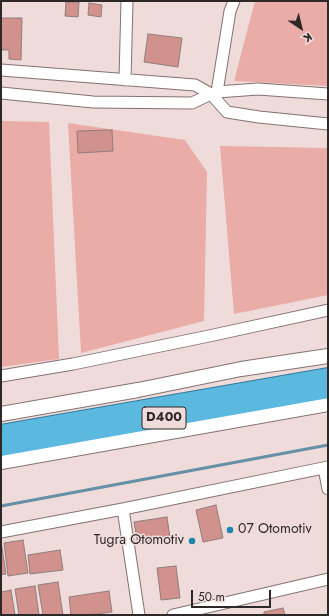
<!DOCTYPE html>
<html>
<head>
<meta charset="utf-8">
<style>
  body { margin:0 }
  #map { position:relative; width:329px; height:616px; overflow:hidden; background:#efdcda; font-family:Jost,sans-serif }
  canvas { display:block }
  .frame { position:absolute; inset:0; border:2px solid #2f2828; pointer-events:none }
  .north { position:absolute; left:281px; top:8px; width:40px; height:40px; -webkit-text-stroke:3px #efdcda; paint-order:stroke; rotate:145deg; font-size:11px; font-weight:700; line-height:16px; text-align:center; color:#2f2828 }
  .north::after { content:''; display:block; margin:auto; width:14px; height:18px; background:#2f2828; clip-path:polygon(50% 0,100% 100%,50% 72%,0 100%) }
  .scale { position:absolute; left:191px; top:590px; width:80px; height:18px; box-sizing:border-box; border:2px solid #2f2828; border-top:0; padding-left:5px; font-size:12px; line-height:14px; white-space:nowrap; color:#2f2828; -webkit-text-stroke:3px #efdcda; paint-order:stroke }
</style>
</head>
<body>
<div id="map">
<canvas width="329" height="616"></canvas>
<div class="frame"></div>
<div class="north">K</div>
<div class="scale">50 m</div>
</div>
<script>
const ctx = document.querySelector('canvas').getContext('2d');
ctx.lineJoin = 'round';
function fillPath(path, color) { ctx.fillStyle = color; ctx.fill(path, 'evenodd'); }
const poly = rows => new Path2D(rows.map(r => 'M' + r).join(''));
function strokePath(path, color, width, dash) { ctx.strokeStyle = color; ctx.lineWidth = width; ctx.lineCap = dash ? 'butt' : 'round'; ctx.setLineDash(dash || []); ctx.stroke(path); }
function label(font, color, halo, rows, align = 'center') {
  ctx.font = font + ' Jost,sans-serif'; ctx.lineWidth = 3; ctx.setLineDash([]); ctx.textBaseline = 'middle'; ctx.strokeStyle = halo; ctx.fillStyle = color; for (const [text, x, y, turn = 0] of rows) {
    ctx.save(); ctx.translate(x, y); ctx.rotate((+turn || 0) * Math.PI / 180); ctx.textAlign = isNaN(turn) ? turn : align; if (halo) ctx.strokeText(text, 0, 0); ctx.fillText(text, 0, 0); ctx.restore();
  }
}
const green = poly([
  [255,1,328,1,328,86,234,81],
  [1,121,49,122,59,359,1,367],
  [68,123,185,140,207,172,204,321,81,353],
  [220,146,328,148,328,295,234,314]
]);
const stream = poly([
  [1,506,328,445]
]);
const building = poly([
  [66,2,79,2,78,17,65,16,66,2],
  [89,3,102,5,101,17,88,15,89,3],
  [1,18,22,18,21,60,9,59,9,50,1,50,1,18],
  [148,34,182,38,178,67,144,62,148,34],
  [112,130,113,151,78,153,77,131,112,130],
  [216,505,223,538,203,542,196,510,216,505],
  [167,517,170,538,138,544,134,522,167,517],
  [23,540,28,573,8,576,4,543,23,540],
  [1,541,6,574,1,575,1,541],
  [60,550,63,570,30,574,28,555,60,550],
  [176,566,180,598,161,600,157,568,176,566],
  [58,582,63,615,43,615,38,585,58,582],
  [35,586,39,615,19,615,15,589,35,586],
  [11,590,15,615,1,615,1,592,11,590],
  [109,591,112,612,88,615,71,615,69,597,109,591],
  [283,608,285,615,264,615,264,612,283,608]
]);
const minor = poly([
  [1,70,195,85,211,94,227,112,259,117,328,124],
  [125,80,127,1],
  [217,92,230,11,234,1],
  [1,93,93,102,192,103,211,94,217,92,258,89,328,94],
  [1,376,73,364,209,336,328,310],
  [324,468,328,489],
  [123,509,139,615],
  [1,532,123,509,328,467],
  [173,615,328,579]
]);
const tertiary = poly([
  [1,414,138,390,241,369,328,356],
  [1,462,328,404]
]);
const trunk = poly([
  [1,434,328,377],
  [1,447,328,389]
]);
const markers = [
  [230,530,4,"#1e85ae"],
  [192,541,4,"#1e85ae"]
];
const shields = [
  [164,418,44]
];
const shieldNames = [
  ["D400",164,418]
];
const poiNames = [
  ["07 Otomotiv",238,530],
  ["Tugra Otomotiv",184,541,"right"]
];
fillPath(green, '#e9aca7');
strokePath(stream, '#6690a5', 3);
fillPath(building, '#d1918c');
strokePath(building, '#8f7e7d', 1);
strokePath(minor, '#837271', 13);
strokePath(tertiary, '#837271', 16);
strokePath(trunk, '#317a9a', 20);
strokePath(minor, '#fff', 11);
strokePath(tertiary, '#fff', 14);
strokePath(trunk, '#5bb8df', 18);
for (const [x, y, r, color] of markers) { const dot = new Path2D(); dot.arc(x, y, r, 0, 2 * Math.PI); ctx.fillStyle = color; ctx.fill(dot); strokePath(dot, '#efdcda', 1.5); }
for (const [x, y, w] of shields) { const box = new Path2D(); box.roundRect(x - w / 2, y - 11, w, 22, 3); ctx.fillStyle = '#efdcda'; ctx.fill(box); strokePath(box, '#2f2828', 1); }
label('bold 13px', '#2f2828', null, shieldNames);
label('14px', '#2f2828', '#efdcda', poiNames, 'left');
</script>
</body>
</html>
